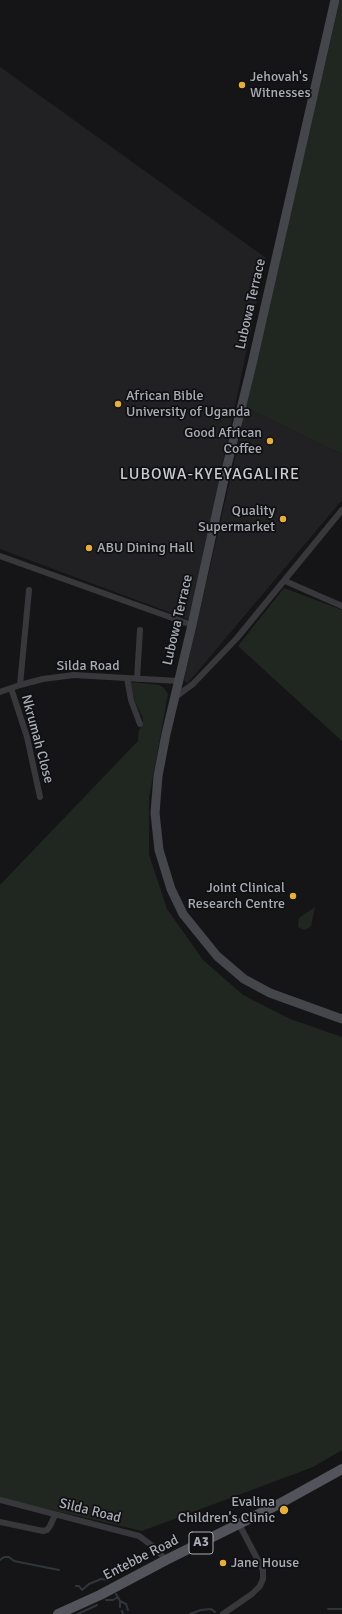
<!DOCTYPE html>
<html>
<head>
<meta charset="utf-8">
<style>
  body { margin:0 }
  canvas { display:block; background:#151517 }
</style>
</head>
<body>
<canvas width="342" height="1614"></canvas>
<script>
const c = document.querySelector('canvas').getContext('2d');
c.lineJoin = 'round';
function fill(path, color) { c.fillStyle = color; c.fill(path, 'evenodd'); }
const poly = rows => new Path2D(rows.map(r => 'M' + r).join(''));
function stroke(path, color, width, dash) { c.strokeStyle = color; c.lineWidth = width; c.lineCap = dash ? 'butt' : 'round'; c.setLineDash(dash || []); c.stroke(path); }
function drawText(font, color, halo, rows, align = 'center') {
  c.font = font + ' Signika,sans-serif'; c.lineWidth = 3.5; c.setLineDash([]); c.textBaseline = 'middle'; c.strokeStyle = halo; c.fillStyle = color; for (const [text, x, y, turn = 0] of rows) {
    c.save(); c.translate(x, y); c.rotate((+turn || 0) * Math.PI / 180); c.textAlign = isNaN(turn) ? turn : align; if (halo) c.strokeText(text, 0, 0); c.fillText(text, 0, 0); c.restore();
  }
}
fill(poly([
  [0,67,266,258,190,620,0,549],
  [245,407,342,454,342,500,192,678,187,683,185,682,184,679,240,437]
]), '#212124');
fill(poly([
  [340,0,342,0,342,454,245,407],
  [284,588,342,610,342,741,238,646],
  [130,682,159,685,164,688,168,694,149,798,149,855,167,909,203,960,243,995,290,1019,342,1037,342,1450,313,1467,142,1531,0,1498,0,885,138,741,139,730,143,724,143,718,135,701],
  [315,907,311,926,305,930,298,927,299,918]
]), '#202721');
stroke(poly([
  [0,1560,4,1557,9,1557,14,1561,59,1570],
  [76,1586,79,1586,82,1590,89,1584,101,1579,108,1580],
  [116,1594,120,1601,126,1604,128,1610],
  [106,1600,113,1600,118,1597],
  [120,1607,120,1601],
  [328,1609,342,1609],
  [122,1611,123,1614],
  [78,1614,97,1605],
  [190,1614,201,1610,211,1609,215,1612]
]), '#2e363c', 2);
stroke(poly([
  [0,556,192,625],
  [285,581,342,606],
  [127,678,131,700,140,724],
  [137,679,140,630],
  [20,685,29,590],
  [11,688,27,737,40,797],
  [0,692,20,685,43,679,74,675,178,681],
  [174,698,193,684,237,638,342,510],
  [0,1500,139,1536,154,1547,166,1560],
  [0,1522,43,1531,47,1530,50,1526,55,1515],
  [223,1614,252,1594,260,1586,263,1579,263,1570,239,1524]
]), '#37373c', 6);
stroke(poly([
  [335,0,252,364,226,470,192,625,166,734,158,776,155,813,159,850,171,889,183,914,217,956,244,979,270,993,342,1019]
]), '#45464c', 9);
stroke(poly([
  [58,1614,100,1595,166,1560,279,1504,342,1469]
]), '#53545b', 10);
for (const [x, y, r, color] of [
  [242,85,4,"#e6ae3e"],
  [118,404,4,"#e6ae3e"],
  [270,441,4,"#e6ae3e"],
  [283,519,4,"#e6ae3e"],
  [89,548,4,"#e6ae3e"],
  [293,896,4,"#e6ae3e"],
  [284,1510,5,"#e6ae3e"],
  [223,1563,4,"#e6ae3e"]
]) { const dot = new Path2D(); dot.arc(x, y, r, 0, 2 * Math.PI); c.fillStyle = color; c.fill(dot); stroke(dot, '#101012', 1.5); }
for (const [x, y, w] of [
  [201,1543,24]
]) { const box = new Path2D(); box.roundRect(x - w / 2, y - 11, w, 22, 3); c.fillStyle = '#101012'; c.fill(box); stroke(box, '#a8acb6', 1); }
drawText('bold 13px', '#a8acb6', null, [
  ["A3",201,1543]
]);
drawText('14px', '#a8acb6', '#101012', [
  ["Jehovah's",250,77],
  ["Witnesses",250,93],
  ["African Bible",126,396],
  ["University of Uganda",126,412],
  ["Good African",262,433,"right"],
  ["Coffee",262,449,"right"],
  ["Quality",275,511,"right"],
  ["Supermarket",275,527,"right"],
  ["ABU Dining Hall",97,548],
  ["Joint Clinical",285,888,"right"],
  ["Research Centre",285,904,"right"],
  ["Evalina",275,1502,"right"],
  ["Children's Clinic",275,1518,"right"],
  ["Jane House",231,1563]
], 'left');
drawText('14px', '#a8acb6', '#101012', [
  ["Lubowa Terrace",251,304,-77],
  ["Lubowa Terrace",178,620,-77],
  ["Silda Road",88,666],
  ["Nkrumah Close",37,739,75],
  ["Silda Road",90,1511,14],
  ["Entebbe Road",141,1558,-27]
]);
c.letterSpacing = '1px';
drawText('16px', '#c9cbd3', '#101012', [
  ["LUBOWA-KYEYAGALIRE",210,475]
]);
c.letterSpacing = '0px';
</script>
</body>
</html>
